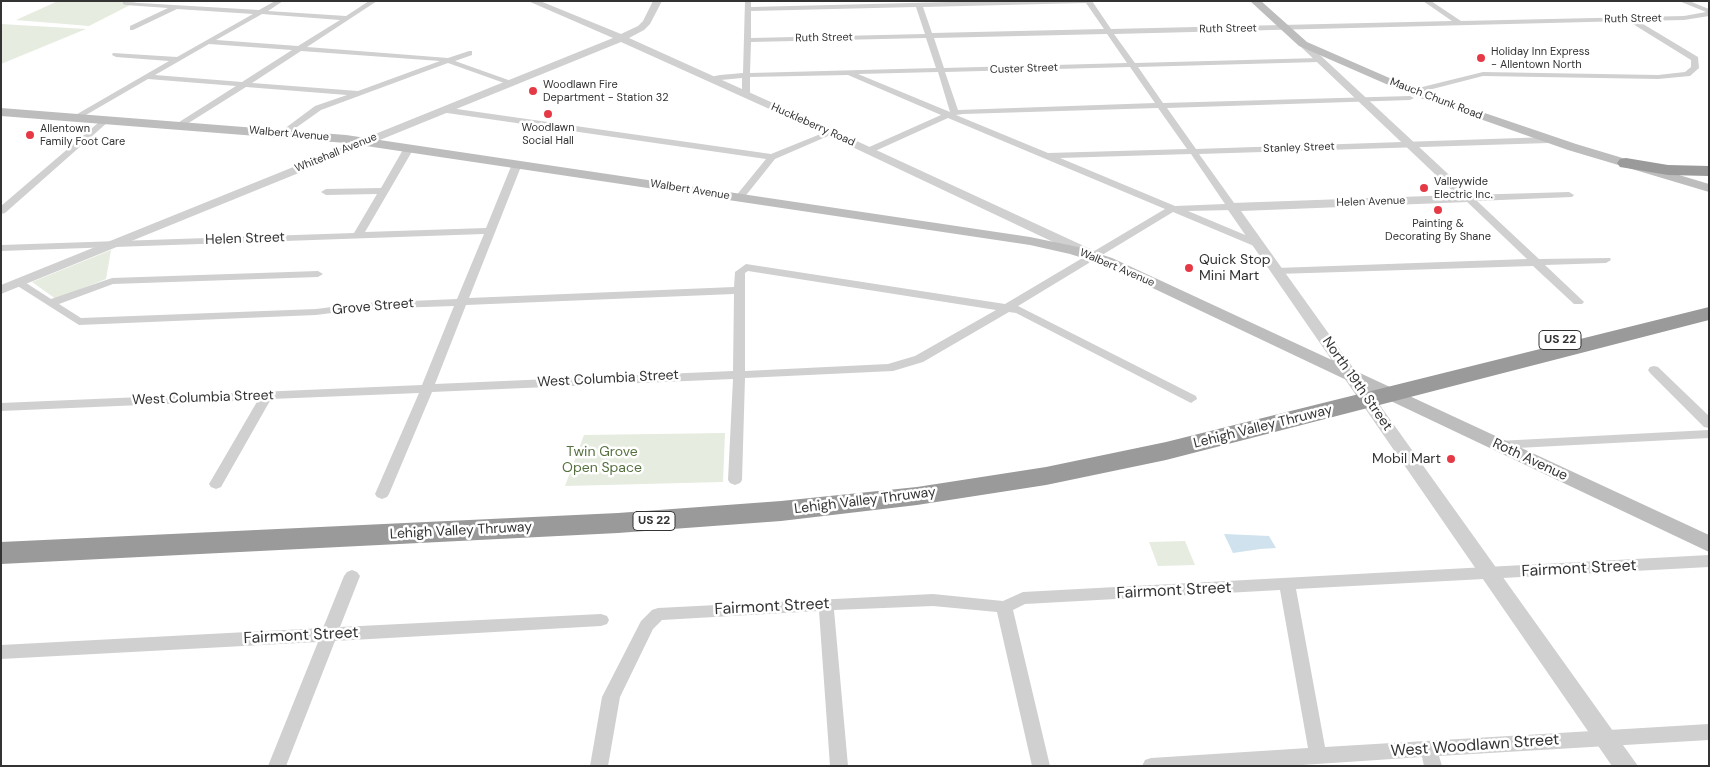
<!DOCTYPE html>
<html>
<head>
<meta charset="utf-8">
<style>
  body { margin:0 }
  #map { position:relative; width:1710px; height:767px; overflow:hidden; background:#fff; font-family:"DM Sans",sans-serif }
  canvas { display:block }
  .frame { position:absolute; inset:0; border:2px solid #333; pointer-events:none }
</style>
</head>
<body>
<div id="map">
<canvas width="1710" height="767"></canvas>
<div class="frame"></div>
</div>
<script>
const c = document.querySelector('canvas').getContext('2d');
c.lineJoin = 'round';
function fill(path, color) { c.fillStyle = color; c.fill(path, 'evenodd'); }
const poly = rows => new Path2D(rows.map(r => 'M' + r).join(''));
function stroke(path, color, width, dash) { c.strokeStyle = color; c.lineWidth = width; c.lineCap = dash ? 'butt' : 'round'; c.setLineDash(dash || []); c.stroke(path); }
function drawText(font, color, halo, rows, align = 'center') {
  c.font = font + ' "DM Sans",sans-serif'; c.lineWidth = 5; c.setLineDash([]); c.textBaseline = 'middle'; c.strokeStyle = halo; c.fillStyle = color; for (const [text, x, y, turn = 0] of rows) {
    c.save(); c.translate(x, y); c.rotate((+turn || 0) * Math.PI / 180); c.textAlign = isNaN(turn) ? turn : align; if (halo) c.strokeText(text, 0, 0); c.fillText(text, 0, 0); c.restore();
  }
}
fill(poly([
  [58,1,138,1,89,26,16,20],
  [1,24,86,29,1,64],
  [111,250,106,279,56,299,32,282],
  [725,433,723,482,565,486,584,435],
  [1185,541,1195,565,1158,566,1149,542]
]), '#e6ecdf');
fill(poly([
  [1224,534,1269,536,1276,548,1260,549,1233,553]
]), '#cfe2ee');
fill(poly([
  [275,1,283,1,268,11,346,16,369,1,377,1,307,47,448,58,469,51,472,51,472,55,455,61,514,82,507,84,448,63,321,110,283,137,279,134,280,132,315,106,347,95,246,87,179,129,176,128,176,124,236,86,148,79,79,119,72,117,169,61,116,57,112,55,113,53,177,57,253,14,177,9,133,30,130,30,130,26,168,8,125,5,123,4,123,2,259,10,275,1],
  [262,14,340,20,298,46,216,40,262,14],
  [209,44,292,50,242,82,155,75,209,44],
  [301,51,440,61,358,91,252,83,301,51],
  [745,1,751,1,751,7,990,1,1092,1,1111,29,1452,21,1423,1,1431,1,1461,21,1684,16,1706,12,1679,1,1689,1,1709,9,1709,16,1684,20,1638,21,1698,57,1699,68,1690,76,1658,79,1483,76,1413,94,1409,92,1410,90,1483,72,1658,75,1685,72,1691,67,1691,60,1628,21,1114,34,1135,63,1319,58,1323,60,1319,62,1138,67,1163,103,1410,96,1414,98,1410,100,1167,108,1196,149,1549,137,1553,140,1549,143,1199,154,1237,207,1232,210,1188,211,1262,242,1263,244,1262,246,1254,246,1173,212,1018,306,1196,396,1197,399,1191,403,1016,313,1009,312,923,362,893,371,745,378,742,480,740,483,735,485,730,483,728,480,733,379,432,392,389,494,387,497,382,499,377,497,375,494,419,393,271,399,221,487,216,489,211,487,209,484,258,400,1,411,1,403,422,385,454,306,363,309,316,315,79,325,13,283,15,281,23,281,51,299,112,278,318,271,323,274,318,277,113,284,59,304,81,318,316,309,363,303,457,299,484,234,1,251,1,245,354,233,377,194,326,195,321,192,326,189,381,188,404,148,409,145,414,148,365,232,486,228,512,164,517,161,522,164,469,298,734,287,735,272,746,264,1005,304,1165,209,948,118,873,152,867,152,867,148,941,115,848,75,750,77,750,95,746,97,742,95,742,78,710,81,710,77,720,75,743,73,745,1],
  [1086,3,1104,29,932,33,923,7,1086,3],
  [916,7,925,34,751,38,751,11,916,7],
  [1107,34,1127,63,944,68,934,38,1107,34],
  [926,38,936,68,750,73,751,42,926,38],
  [1130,67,1155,103,958,110,945,72,1130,67],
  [938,72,950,112,858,74,938,72],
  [1158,108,1187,149,1048,153,956,115,963,114,1158,108],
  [1191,154,1225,204,1175,206,1060,158,1191,154],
  [748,271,996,310,915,356,888,364,745,371,745,273,748,271],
  [734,294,733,371,435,384,466,305,734,294],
  [443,107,771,154,828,131,835,133,775,159,743,199,740,200,735,197,766,159,440,112,439,110,443,107],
  [105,117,108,118,108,122,5,213,1,214,1,206,105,117],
  [1569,192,1574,195,1572,197,1477,201,1539,259,1610,258,1611,260,1606,263,1545,265,1582,300,1584,302,1582,304,1574,304,1533,266,1277,274,1272,271,1277,268,1527,259,1463,198,1468,195,1569,192],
  [1654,366,1658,367,1709,416,1709,428,1704,427,1650,373,1648,370,1650,367,1654,366],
  [1709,430,1709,438,1498,449,1493,448,1491,445,1493,442,1498,441,1709,430],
  [1709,555,1709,567,1296,589,1325,747,1709,724,1709,740,1439,756,1442,766,1424,766,1422,757,1287,766,1142,766,1145,760,1151,758,1308,748,1280,590,1025,604,1013,610,1050,766,1032,766,997,612,933,606,834,610,848,766,830,766,819,611,662,620,653,629,620,697,608,766,590,766,602,697,641,621,652,610,658,608,933,594,1003,601,1023,592,1709,555],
  [352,570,357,572,360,576,340,627,601,614,607,616,609,620,607,624,601,626,335,641,286,766,268,766,318,642,1,659,1,645,323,628,344,576,347,572,352,570]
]), '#d0d0d0');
fill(poly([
  [528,1,540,1,621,34,638,26,643,21,653,1,662,1,650,24,644,30,629,38,835,131,1097,252,1099,255,1097,258,1087,258,827,135,621,42,1,294,1,285,613,38,528,1],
  [1303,41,1306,42,1474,198,1468,202,1241,211,1638,766,1612,766,1226,207,1232,203,1457,195,1300,46,1298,44,1303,41]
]), '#d0d0d0');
fill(poly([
  [1250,1,1261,1,1307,42,1417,90,1576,144,1709,184,1709,192,1568,150,1409,94,1299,46,1250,1],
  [1,108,346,135,1030,237,1078,247,1112,258,1709,535,1709,552,1102,264,1070,254,1030,245,346,143,1,116,1,108]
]), '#bdbdbd');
fill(poly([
  [1626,158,1668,165,1709,166,1709,176,1668,175,1620,167,1617,163,1620,159,1626,158],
  [1709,307,1709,320,1166,460,1046,485,917,505,781,521,618,533,1,564,1,542,618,513,781,501,917,487,1046,467,1166,442,1709,307]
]), '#9a9a9a');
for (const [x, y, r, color] of [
  [1481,58,5,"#e63946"],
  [533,91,5,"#e63946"],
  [548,114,5,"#e63946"],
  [30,135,5,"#e63946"],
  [1424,188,5,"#e63946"],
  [1438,210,5,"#e63946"],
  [1189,268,5,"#e63946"],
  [1451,459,5,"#e63946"]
]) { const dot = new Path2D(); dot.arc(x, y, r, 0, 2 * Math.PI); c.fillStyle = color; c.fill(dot); stroke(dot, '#fff', 2); }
drawText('11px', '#333', '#fff', [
  ["Ruth Street",1633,19,-1],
  ["Ruth Street",1228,29,-1],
  ["Ruth Street",824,38,-1],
  ["Custer Street",1024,69,-2],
  ["Mauch Chunk Road",1436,99,21],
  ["Huckleberry Road",813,125,24],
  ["Walbert Avenue",289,134,5],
  ["Stanley Street",1299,148,-2],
  ["Whitehall Avenue",336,153,-22],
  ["Walbert Avenue",690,190,9],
  ["Helen Avenue",1371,202,-2],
  ["Walbert Avenue",1117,268,23]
]);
drawText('11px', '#333', '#fff', [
  ["Holiday Inn Express",1491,52],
  ["- Allentown North",1491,65],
  ["Woodlawn Fire",543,85],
  ["Department - Station 32",543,98],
  ["Woodlawn",548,128,"center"],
  ["Social Hall",548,141,"center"],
  ["Allentown",40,129],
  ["Family Foot Care",40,142],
  ["Valleywide",1434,182],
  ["Electric Inc.",1434,195],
  ["Painting &",1438,224,"center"],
  ["Decorating By Shane",1438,237,"center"]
], 'left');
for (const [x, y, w] of [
  [1560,340,42],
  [654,521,42]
]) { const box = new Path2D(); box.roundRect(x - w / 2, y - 9.5, w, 19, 4); c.fillStyle = '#fff'; c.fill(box); stroke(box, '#333', 1); }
drawText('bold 12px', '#333', null, [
  ["US 22",1560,340],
  ["US 22",654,521]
]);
drawText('14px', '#333', '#fff', [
  ["Helen Street",245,239,-2],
  ["Grove Street",373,307,-5],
  ["West Columbia Street",608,379,-3],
  ["North 19th Street",1357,384,55],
  ["West Columbia Street",203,398,-2],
  ["Lehigh Valley Thruway",1263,427,-14],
  ["Roth Avenue",1530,460,25],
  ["Lehigh Valley Thruway",865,501,-7],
  ["Lehigh Valley Thruway",461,531,-3]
]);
drawText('14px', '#333', '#fff', [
  ["Quick Stop",1199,260],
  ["Mini Mart",1199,276],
  ["Mobil Mart",1441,459,"right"]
], 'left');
drawText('14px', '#56703f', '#fff', [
  ["Twin Grove",602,452],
  ["Open Space",602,468]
]);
drawText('16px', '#333', '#fff', [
  ["Fairmont Street",1579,569,-3],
  ["Fairmont Street",1174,591,-3],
  ["Fairmont Street",772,607,-3],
  ["Fairmont Street",301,636,-3],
  ["West Woodlawn Street",1475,746,-4]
]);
</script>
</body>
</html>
